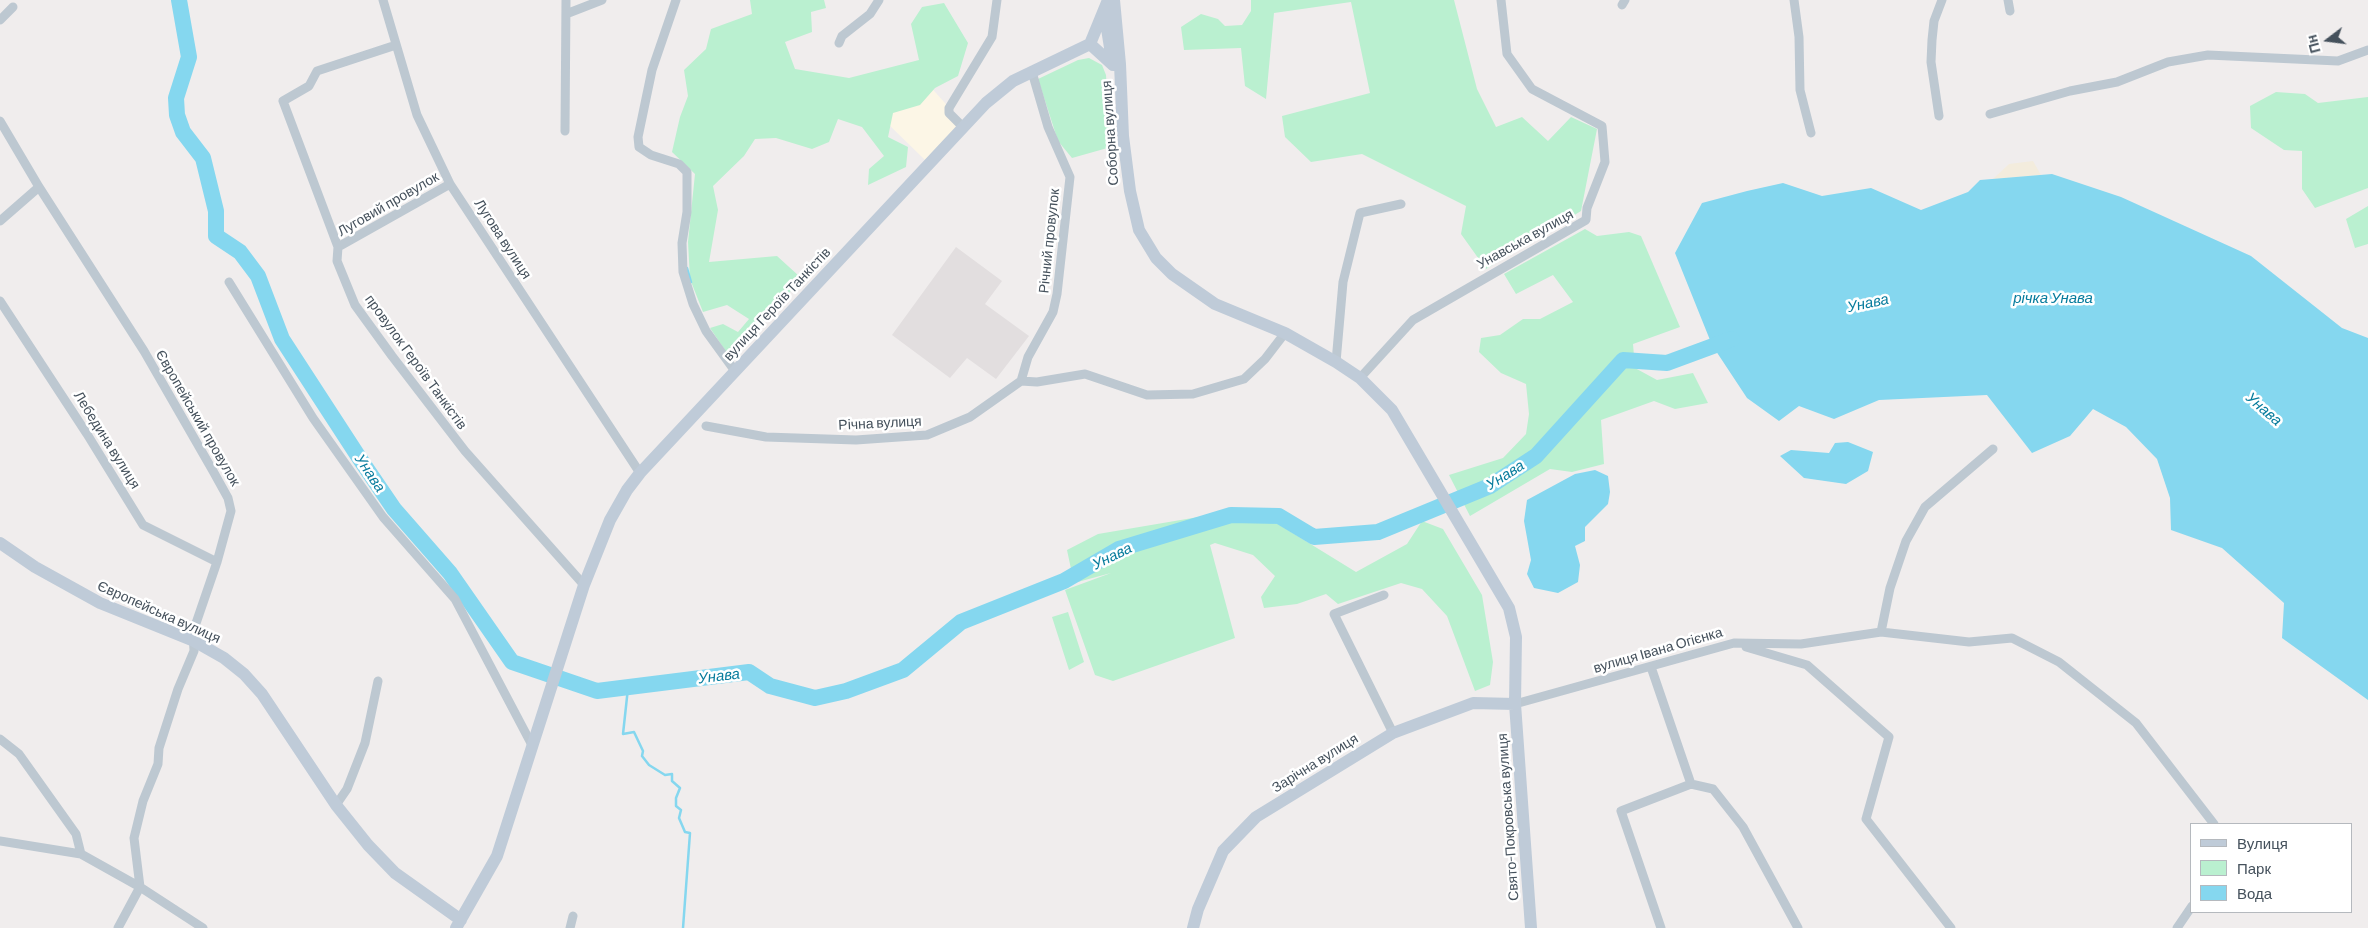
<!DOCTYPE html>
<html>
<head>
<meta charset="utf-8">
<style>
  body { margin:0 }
  #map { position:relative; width:2368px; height:928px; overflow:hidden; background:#f0eded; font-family:Barlow,sans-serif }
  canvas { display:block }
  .legend { position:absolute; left:2190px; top:823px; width:162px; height:90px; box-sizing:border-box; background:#fff; border:1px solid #b5b9be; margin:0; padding:6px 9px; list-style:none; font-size:15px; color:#45515c }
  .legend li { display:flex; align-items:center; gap:10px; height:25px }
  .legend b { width:25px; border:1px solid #b5b9be }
  .north { position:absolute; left:2303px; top:15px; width:50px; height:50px; -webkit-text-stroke:4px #fff; paint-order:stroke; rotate:255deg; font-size:14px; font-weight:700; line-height:20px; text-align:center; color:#45515c }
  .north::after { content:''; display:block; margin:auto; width:18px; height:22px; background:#45515c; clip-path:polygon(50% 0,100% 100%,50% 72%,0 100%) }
</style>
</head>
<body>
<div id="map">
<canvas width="2368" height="928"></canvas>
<ul class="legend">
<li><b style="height:6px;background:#bfcbd8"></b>Вулиця</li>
<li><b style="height:14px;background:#baf0d0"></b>Парк</li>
<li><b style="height:14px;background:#85d7ef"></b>Вода</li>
</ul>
<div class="north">Пн</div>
</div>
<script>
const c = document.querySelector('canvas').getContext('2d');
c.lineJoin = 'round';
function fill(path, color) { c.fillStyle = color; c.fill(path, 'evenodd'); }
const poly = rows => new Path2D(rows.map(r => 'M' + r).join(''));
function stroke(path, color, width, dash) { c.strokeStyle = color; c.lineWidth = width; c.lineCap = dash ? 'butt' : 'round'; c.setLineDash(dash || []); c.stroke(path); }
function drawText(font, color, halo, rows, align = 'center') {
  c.font = font + ' Barlow,sans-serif'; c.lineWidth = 5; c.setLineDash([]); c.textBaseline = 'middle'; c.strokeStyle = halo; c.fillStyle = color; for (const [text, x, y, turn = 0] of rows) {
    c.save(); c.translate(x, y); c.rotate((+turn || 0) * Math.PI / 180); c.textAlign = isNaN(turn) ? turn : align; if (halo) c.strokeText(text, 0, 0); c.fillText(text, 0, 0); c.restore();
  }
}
fill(poly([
  [927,83,962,122,925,160,883,119]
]), '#fcf6e6');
fill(poly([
  [956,247,1002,281,985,304,1029,336,996,379,967,358,950,378,892,335]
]), '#e2dedf');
fill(poly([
  [750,0,824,0,826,8,811,12,812,32,785,42,795,69,849,78,919,60,911,24,922,7,944,3,968,43,958,76,935,88,920,105,893,113,888,137,908,147,906,167,868,185,869,169,884,156,862,127,838,119,829,142,812,149,776,138,755,139,744,156,713,186,718,210,709,262,777,256,799,276,786,299,729,356,710,328,723,324,738,332,749,319,727,305,703,312,690,279,688,242,695,174,672,152,680,117,688,96,684,70,706,49,711,29,752,14],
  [1251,0,1454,0,1477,89,1496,127,1522,117,1548,141,1571,117,1597,129,1581,211,1486,269,1461,234,1466,206,1362,154,1311,162,1285,137,1282,116,1370,93,1351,2,1274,13,1266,99,1245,86,1241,48,1184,50,1181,27,1201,14,1218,19,1225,26,1242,25,1251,11],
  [1089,58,1102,65,1106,75,1111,147,1072,158,1058,141,1038,79,1078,60],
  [2276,92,2305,94,2318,103,2368,97,2368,188,2315,208,2302,189,2302,151,2284,150,2251,128,2250,106],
  [2368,206,2368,244,2355,248,2346,219],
  [1585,229,1597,236,1629,232,1641,236,1680,327,1633,344,1635,368,1657,380,1693,373,1708,403,1675,409,1654,401,1601,420,1604,464,1572,472,1550,469,1470,516,1449,475,1503,458,1526,434,1529,414,1526,384,1501,373,1479,352,1481,338,1500,335,1523,319,1540,319,1573,302,1553,275,1516,294,1504,274],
  [1216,514,1278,524,1356,572,1407,544,1422,521,1443,529,1482,595,1493,662,1490,685,1475,691,1447,616,1422,589,1401,583,1338,604,1326,594,1297,604,1264,608,1261,597,1275,576,1253,555,1215,543,1210,545,1235,638,1113,681,1095,675,1065,590,1111,573,1074,583,1067,550,1098,534],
  [1068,612,1084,662,1069,670,1052,617]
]), '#baf0d0');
fill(poly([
  [2033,161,2041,175,1993,179,2009,164]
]), '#f3ecdd');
fill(poly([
  [2052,174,2121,197,2251,256,2342,328,2368,338,2368,700,2282,638,2284,603,2222,548,2171,530,2170,498,2157,459,2126,427,2093,409,2070,436,2032,453,1987,395,1879,400,1834,419,1799,406,1779,421,1747,398,1712,345,1675,253,1702,203,1747,191,1783,183,1822,196,1871,188,1921,210,1968,192,1980,180],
  [1848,442,1873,452,1868,471,1846,484,1804,478,1780,456,1791,450,1829,453,1835,443],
  [1595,470,1608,476,1610,492,1608,504,1585,527,1585,541,1575,546,1580,565,1578,582,1558,593,1534,588,1527,574,1531,560,1524,521,1527,500,1575,474]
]), '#85d7ef');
stroke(poly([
  [687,268,691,282],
  [628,688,623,734,634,732,643,751,642,756,649,765,665,775,672,774,672,781,680,788,676,798,676,806,681,810,679,818,685,832,690,833,683,928]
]), '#85d7ef', 2.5);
stroke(poly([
  [179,0,189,57,176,98,177,115,183,132,203,158,216,211,216,236,240,252,258,276,282,339,360,459,394,509,450,573,512,662,597,691,749,672,770,686,815,698,846,691,903,670,961,622,1064,581,1119,549,1231,515,1279,516,1314,537,1378,532,1490,486,1536,456,1623,360,1667,363,1732,339]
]), '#85d7ef', 16);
stroke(poly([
  [383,0,417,115,450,184,640,473],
  [676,0,652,70,638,137,639,147,651,155,679,164,687,172,687,212,682,243,683,272,693,304,706,331,735,371],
  [1794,0,1799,37,1800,90,1811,133],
  [2008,0,2010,11],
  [1622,5,1625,0],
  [566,14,602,0],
  [0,20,13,7],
  [839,43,842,36,870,14,879,0],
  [396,45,317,71,309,86,283,101,338,247,337,261,355,305,392,356,465,451,584,585],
  [1990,114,2070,91,2117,82,2168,62,2208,55,2338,61,2368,50],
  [1939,116,1931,62,1932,40,1934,21,1942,0],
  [0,121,39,187,144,351,213,471,228,498,231,511,217,562,193,632,194,651,178,689,159,748,158,764,143,801,134,838,140,887,118,928],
  [962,126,949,113,949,108,992,37,997,0],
  [565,131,566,0],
  [0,221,39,187],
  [338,247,450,184],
  [229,282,313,418,383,517,455,599,533,747],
  [0,301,87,434,143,525,217,562],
  [1336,362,1343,282,1360,213,1401,204],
  [1360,378,1413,320,1586,220,1587,208,1605,162,1602,126,1532,89,1507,54,1501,0],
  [1021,381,1028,357,1053,312,1057,294,1070,177,1048,127,1032,72],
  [706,426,766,437,856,440,927,435,970,417,1021,381,1037,382,1085,374,1147,395,1193,394,1244,379,1265,359,1285,333],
  [1384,595,1334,614,1393,733],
  [1881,632,1890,588,1906,541,1925,507,1993,449],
  [1746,647,1807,665,1889,737,1866,819,1951,928],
  [1651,667,1691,784,1713,789,1743,827,1798,928],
  [1515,704,1734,643,1801,644,1881,632,1969,642,2012,638,2059,662,2136,723,2214,824],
  [0,739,19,754,76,834,81,854],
  [336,805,347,789,365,743,378,681],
  [0,841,81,854,140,887,203,928],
  [570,928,573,916],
  [1661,928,1621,811,1691,784],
  [2177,928,2192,906]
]), '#bdc8d1', 9);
stroke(poly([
  [1114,0,1120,64,1123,136,1130,191,1139,230,1156,258,1172,274,1215,304,1285,333,1336,362,1360,378,1392,410,1509,608,1516,637,1515,704,1531,928],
  [1104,10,1112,60],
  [1090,44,1113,65],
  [0,543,35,567,100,603,194,641,224,658,244,674,262,694,336,805,368,845,395,873,461,920],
  [456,928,497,856,584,585,610,520,627,490,640,473,986,103,1013,81,1090,44,1108,0],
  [1193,928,1198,909,1223,851,1256,817,1393,733,1473,703,1515,704]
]), '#bfcbd8', 12);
drawText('14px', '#45515c', '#fff', [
  ["Соборна вулиця",1110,133,-94],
  ["Луговий провулок",388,204,-30],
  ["Лугова вулиця",503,239,57],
  ["Унавська вулиця",1525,239,-29],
  ["Річний провулок",1049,241,-84],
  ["вулиця Героїв Танкістів",777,304,-47],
  ["провулок Героїв Танкістів",416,362,54],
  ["Європейський провулок",198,418,60],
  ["Річна вулиця",880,423,-3],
  ["Лебедина вулиця",107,440,58],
  ["Європейська вулиця",159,612,24],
  ["вулиця Івана Огієнка",1658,650,-16],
  ["Зарічна вулиця",1315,763,-32],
  ["Свято-Покровська вулиця",1508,817,-94]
]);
drawText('italic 15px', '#087c9d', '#fff', [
  ["річка Унава",2053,298],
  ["Унава",1868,303,-12],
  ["Унава",2264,409,41],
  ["Унава",370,473,56],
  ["Унава",1505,475,-32],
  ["Унава",1112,556,-26],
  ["Унава",719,676,-7]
]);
</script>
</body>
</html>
